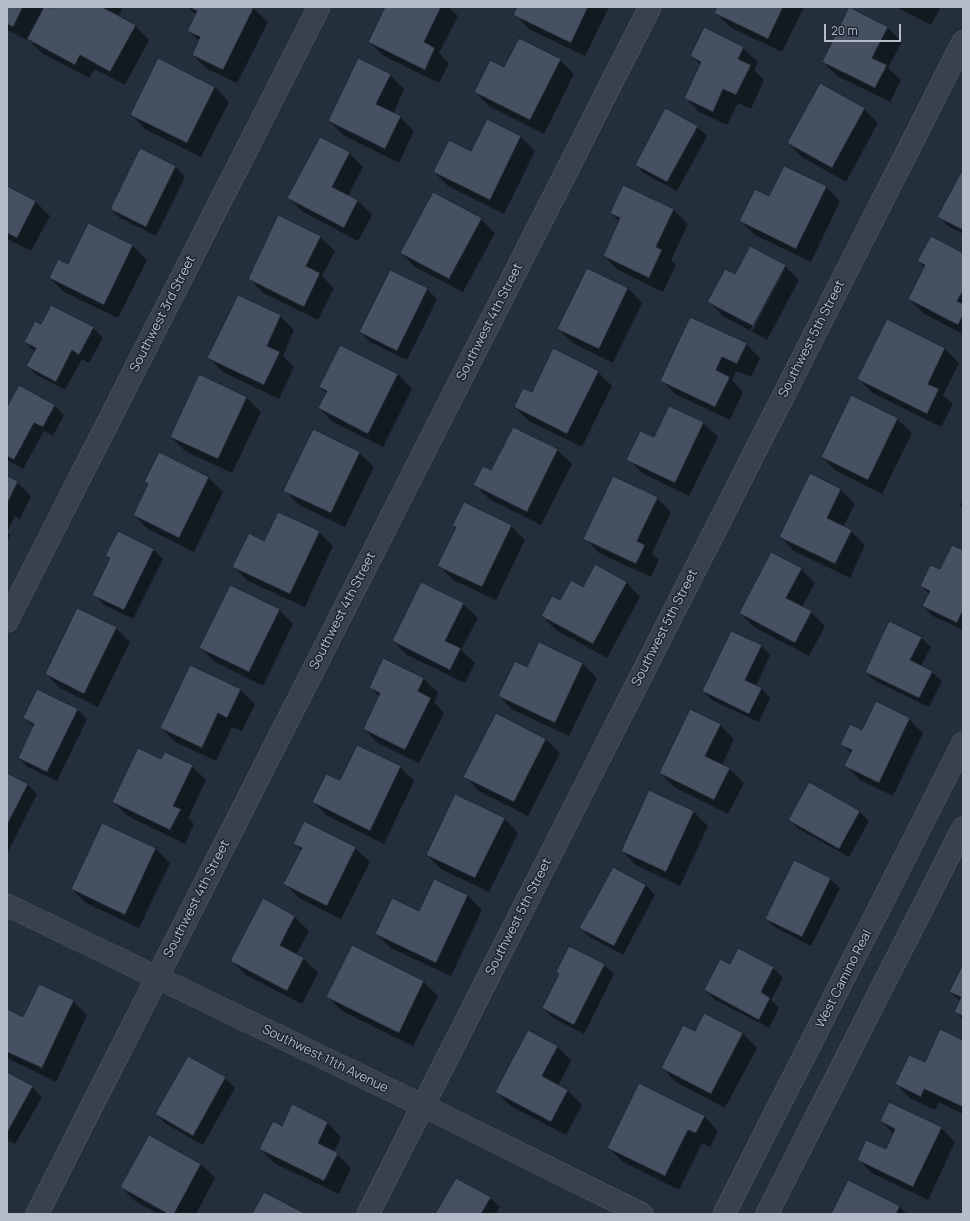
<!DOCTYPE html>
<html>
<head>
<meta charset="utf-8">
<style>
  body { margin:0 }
  #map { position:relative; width:970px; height:1221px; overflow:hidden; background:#242f3e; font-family:Manrope,sans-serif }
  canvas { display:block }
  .frame { position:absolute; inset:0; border:8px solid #b4bcc9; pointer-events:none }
  .scale { position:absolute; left:824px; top:24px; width:77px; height:18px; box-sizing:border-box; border:2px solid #b4bcc9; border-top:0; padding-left:5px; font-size:12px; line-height:14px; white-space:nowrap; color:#b4bcc9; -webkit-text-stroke:3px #1d2633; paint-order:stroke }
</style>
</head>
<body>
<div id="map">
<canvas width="970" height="1221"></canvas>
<div class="frame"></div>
<div class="scale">20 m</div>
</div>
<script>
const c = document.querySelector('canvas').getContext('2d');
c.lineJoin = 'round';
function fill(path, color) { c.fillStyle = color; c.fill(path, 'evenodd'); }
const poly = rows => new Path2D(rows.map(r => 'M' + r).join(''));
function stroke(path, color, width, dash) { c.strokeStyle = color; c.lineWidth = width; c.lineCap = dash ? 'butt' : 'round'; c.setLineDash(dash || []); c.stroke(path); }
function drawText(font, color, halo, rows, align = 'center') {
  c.font = font + ' Manrope,sans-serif'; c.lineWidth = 3; c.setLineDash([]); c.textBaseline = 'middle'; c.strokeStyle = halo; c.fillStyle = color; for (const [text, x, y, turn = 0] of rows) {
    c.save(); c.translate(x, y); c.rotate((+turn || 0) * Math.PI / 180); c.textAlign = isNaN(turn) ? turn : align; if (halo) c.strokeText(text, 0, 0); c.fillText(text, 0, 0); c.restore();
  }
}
fill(poly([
  [7,7,51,7,56,9,57,7,123,7,118,17,135,26,149,40,125,85,95,69,89,78,42,53,28,39,27,40,7,30],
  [188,7,252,7,268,22,237,83,207,69,193,55,199,41,188,30,196,15],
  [386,7,449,7,458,16,439,53,449,63,439,83,384,56,369,42],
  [518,7,609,7,585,56,529,29,515,14],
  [718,7,804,7,782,52,730,27,716,13],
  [896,7,938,7,940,9,931,25],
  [850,9,888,28,902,42,888,68,901,80,890,102,837,76,823,62],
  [743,48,758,62,754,70,764,80,751,109,738,103,727,125,699,112,685,97,701,65,691,56],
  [159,60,215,87,229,102,201,157,145,129,131,115],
  [560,60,574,74,544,134,489,106,475,92,504,68],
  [390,75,404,89,393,114,400,117,414,131,399,163,343,135,329,121],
  [864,109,878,123,846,182,802,157,788,143],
  [487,120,521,137,535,151,504,214,448,186,434,172,472,152],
  [697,127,707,136,677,191,645,174,636,165],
  [141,150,176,167,185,177,156,236,120,218,111,209],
  [349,153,363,167,348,196,358,201,372,215,358,241,303,212,289,198],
  [963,171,963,234,948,226,938,216],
  [7,187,36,202,50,216,31,251,7,239],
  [624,187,674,210,688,224,671,260,676,265,663,292,618,270,604,256,620,222,611,213],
  [826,187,840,201,811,262,755,235,740,221,770,197],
  [279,217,320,237,335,251,322,276,334,288,318,320,263,293,249,278],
  [481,219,495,233,463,292,415,267,401,253],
  [88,224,133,246,147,260,118,318,64,292,50,278,68,265],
  [963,254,963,334,923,313,909,299,925,268,918,261],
  [785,266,799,280,767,340,723,316,709,302,736,276],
  [782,269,785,269,752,331,750,330],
  [587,269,628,288,642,303,613,363,573,343,558,329],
  [427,289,437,299,407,360,370,342,360,332],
  [280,316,294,330,283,356,294,367,279,399,223,372,209,358],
  [888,321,945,349,959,363,943,395,953,404,941,427,873,393,858,379],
  [42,325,93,328,103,338,89,363,82,359,65,390,37,375,27,366,34,351,25,342],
  [746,344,760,358,751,377,736,371,732,380,743,392,730,420,675,394,661,380],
  [598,372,612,386,582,447,529,421,515,407],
  [398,374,412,389,383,447,333,422,319,408,326,393,320,387],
  [200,375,247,398,261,412,232,473,185,451,171,437],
  [7,406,55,406,64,415,53,436,44,431,23,469,7,460],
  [897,419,912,433,882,494,836,471,822,457],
  [703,423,718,437,689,496,642,473,628,459,655,439],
  [513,428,557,450,572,464,541,525,489,499,475,485,492,471],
  [359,453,374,467,345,527,299,505,285,490],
  [7,477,17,482,31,496,20,519,15,516,7,532,10,535,7,542],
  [209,478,223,492,194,552,148,529,134,515,149,485,145,482],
  [841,490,855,504,843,527,851,531,865,545,850,578,794,551,780,536],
  [657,498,671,512,652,553,659,560,651,577,599,553,585,538],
  [963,499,963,508,960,505],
  [454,525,511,526,525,540,496,600,453,580,438,565,456,528],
  [319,532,333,546,305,607,248,581,234,567],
  [153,549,163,559,133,619,103,604,94,594,110,560,106,556],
  [963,551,963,630,933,616,923,606,929,594,921,586],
  [801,569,815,583,802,607,811,612,825,626,809,656,754,627,740,613],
  [626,582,640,597,607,658,556,630,542,616,560,602,583,588],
  [463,604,478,618,461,650,475,663,465,683,407,655,393,641],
  [279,610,293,624,263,686,215,662,200,648],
  [116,628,130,642,98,707,60,688,46,674],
  [921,638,931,647,921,666,932,672,942,681,929,707,875,681,866,672],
  [540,643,583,664,597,678,569,736,513,710,499,696,528,668],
  [761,646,770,655,756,686,761,688,770,698,759,722,713,701,703,691],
  [384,659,424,679,438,693,434,702,444,713,419,763,378,743,364,729,379,697,370,687],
  [240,690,255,704,242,731,232,727,216,761,175,742,161,728],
  [38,691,78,710,87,719,57,781,28,767,19,758,34,727,24,718],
  [909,719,923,733,893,796,860,780,846,766,851,754,842,744,863,731],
  [720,725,734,739,722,765,730,769,744,783,728,814,674,787,660,773],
  [545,739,560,753,528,816,479,791,465,776],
  [162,760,192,766,206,780,188,818,194,824,185,844,128,816,113,802],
  [400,767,414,781,384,844,328,816,313,802,341,782],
  [7,775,27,784,37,794,7,854],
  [810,783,860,812,869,821,849,857,799,829,789,820],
  [650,792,694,812,708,826,680,886,636,865,622,851],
  [504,818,518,833,489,892,441,869,427,855],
  [103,824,156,849,170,863,139,928,86,903,72,889],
  [294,843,355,848,370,862,341,919,299,898,285,884,301,851],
  [830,879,840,888,811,946,776,928,766,919],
  [434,880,468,896,482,910,451,976,391,948,376,934,419,912],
  [646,885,655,895,623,955,590,937,581,928],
  [264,900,295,917,309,931,296,955,304,959,318,973,302,1004,246,975,232,961],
  [352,947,424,982,438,996,413,1046,342,1011,328,997],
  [604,965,614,974,584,1034,553,1018,543,1008,560,975,557,972],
  [730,965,773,968,783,978,771,1000,779,1008,769,1028,715,1000,705,990],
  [963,966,963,1019,955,1012,960,1001,950,992],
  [73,1001,87,1015,56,1082,7,1058,7,1010,24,1019],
  [705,1014,743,1034,757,1048,725,1108,676,1082,662,1068,695,1032],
  [963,1041,963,1114,939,1102,935,1110,910,1098,896,1084,925,1063],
  [557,1046,571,1061,558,1086,568,1091,582,1105,566,1135,511,1106,496,1092],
  [188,1057,225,1078,235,1088,203,1145,166,1124,156,1114],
  [7,1074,32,1087,42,1097,15,1144,7,1140],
  [704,1116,718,1131,710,1147,702,1143,679,1190,623,1162,608,1148],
  [881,1121,941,1128,955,1142,928,1200,872,1173,858,1159,886,1150,894,1134],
  [327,1122,341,1137,334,1152,337,1154,351,1168,339,1194,274,1163,260,1149,282,1127],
  [201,1164,215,1178,196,1214,159,1214,135,1201,121,1187],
  [848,1181,900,1207,907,1214,833,1214],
  [490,1198,500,1207,496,1214,437,1214]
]), '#0007');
const building = poly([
  [7,7,23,7,13,27,7,24,7,7],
  [44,7,55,8,56,7,102,7,136,25,110,72,80,55,75,65,27,39,44,7],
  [189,7,254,7,223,70,192,55,200,37,187,31,197,11,189,7],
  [385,7,441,7,424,42,435,48,425,70,368,42,385,7],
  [517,7,588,7,571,43,513,15,517,7],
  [717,7,783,7,768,39,714,13,717,7],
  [849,7,888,27,872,58,887,65,875,88,822,62,849,7],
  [704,27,744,47,738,59,751,65,736,95,723,89,713,112,684,98,701,62,690,56,704,27],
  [519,38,561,59,530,120,474,92,490,60,504,67,519,38],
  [158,58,215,87,187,143,130,115,158,58],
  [358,58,391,74,376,104,401,116,385,149,328,121,358,58],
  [820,83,865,108,832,168,787,143,820,83],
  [665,108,698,126,667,182,635,165,665,108],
  [487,119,521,136,490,200,433,172,449,140,471,151,487,119],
  [320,137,350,152,332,187,358,200,344,228,287,198,320,137],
  [140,148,176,166,146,227,110,209,140,148],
  [784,166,827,186,796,249,739,221,755,189,769,196,784,166],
  [963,169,963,230,937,217,963,169],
  [623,185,674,209,656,247,662,250,649,278,603,256,620,218,610,213,623,185],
  [7,186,36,201,17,238,7,233,7,186],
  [433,192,482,218,449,279,400,253,433,192],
  [278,215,321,236,306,266,320,273,304,307,248,279,278,215],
  [88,223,133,245,104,305,49,278,58,259,68,264,88,223],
  [931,236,963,253,963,291,957,301,963,304,963,315,958,325,908,299,925,265,917,261,931,236],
  [750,246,786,265,753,326,707,302,725,269,735,274,750,246],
  [587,268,628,288,599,349,557,329,587,268],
  [390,270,428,288,397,351,359,332,390,270],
  [238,295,281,315,267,346,280,352,264,385,207,358,238,295],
  [51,305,94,327,79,355,72,350,56,382,26,366,36,348,24,342,35,321,41,324,51,305],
  [690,317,747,343,737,364,722,357,716,370,730,377,715,407,660,381,690,317],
  [887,319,945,348,928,384,939,389,927,414,857,379,887,319],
  [340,345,398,374,368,434,318,408,327,391,319,387,340,345],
  [553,348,599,371,567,434,514,407,523,388,532,392,553,348],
  [199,374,247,397,218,459,170,437,199,374],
  [19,385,55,405,43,427,34,423,14,460,7,456,7,404,8,405,19,385],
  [851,395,898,418,868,480,821,457,851,395],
  [669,406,704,422,675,483,626,460,640,431,654,437,669,406],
  [513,427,558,449,527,512,473,485,483,466,491,470,513,427],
  [313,429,360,452,331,513,283,491,313,429],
  [159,452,209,477,179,538,133,515,148,484,144,482,159,452],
  [810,473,841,489,827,518,852,530,835,564,779,537,810,473],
  [7,476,18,481,7,504,7,476],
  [613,476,658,497,637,541,645,545,636,564,583,539,613,476],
  [464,502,512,525,482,587,437,566,456,527,452,526,464,502],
  [278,512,320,531,290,594,232,567,249,533,264,541,278,512],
  [118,531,154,549,124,610,92,595,110,558,105,556,118,531],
  [952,545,963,550,963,610,957,623,922,606,930,591,920,586,930,565,940,569,952,545],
  [771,552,802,568,786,598,812,611,795,643,739,613,771,552],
  [595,564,627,582,593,644,541,616,552,596,560,600,571,580,583,587,595,564],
  [421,582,464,603,445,641,461,648,450,670,392,641,421,582],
  [230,585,280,609,249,672,199,648,230,585],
  [77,608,117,627,84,694,45,674,77,608],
  [889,621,922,637,910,660,933,671,919,698,865,672,889,621],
  [731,631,762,645,745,680,762,688,749,714,702,691,731,631],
  [539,642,583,663,555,723,498,696,515,661,527,667,539,642],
  [383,658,424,678,418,691,431,698,405,750,363,729,380,693,369,688,383,658],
  [190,665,241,689,227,718,218,713,202,748,160,728,190,665],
  [37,689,78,709,47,772,18,758,34,724,23,718,37,689],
  [876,701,910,718,879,783,844,766,852,750,840,745,850,724,862,730,876,701],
  [690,709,721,724,705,756,730,768,714,800,659,773,690,709],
  [496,713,546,739,514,802,463,777,496,713],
  [357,745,401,766,370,831,312,802,326,774,340,780,357,745],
  [138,748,161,759,165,752,193,765,173,806,181,809,170,830,112,802,138,748],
  [7,773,28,784,7,825,7,773],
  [809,782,860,811,839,849,788,820,809,782],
  [649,790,694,811,666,872,621,851,649,790],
  [455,794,505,818,475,878,426,855,455,794],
  [304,821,356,847,327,906,283,884,302,848,293,844,304,821],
  [102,823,156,848,125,915,71,889,102,823],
  [794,860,831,878,802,937,765,919,794,860],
  [613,867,646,885,614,946,579,928,590,908,591,908,613,867],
  [434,879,468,895,436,963,375,934,392,898,419,911,434,879],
  [263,898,295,916,280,945,304,958,287,991,230,961,263,898],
  [352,945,424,981,399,1033,326,997,352,945],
  [569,946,605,964,574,1025,542,1008,559,974,556,972,569,946],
  [738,948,774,967,761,992,770,998,759,1020,704,990,720,959,730,964,738,948],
  [963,964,963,1016,954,1012,961,997,949,992,963,964],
  [39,984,74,1000,42,1068,7,1052,7,1009,23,1017,39,984],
  [704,1013,743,1033,711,1094,661,1068,683,1025,695,1031,704,1013],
  [940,1029,963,1040,963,1107,924,1089,921,1097,895,1084,909,1055,925,1062,940,1029],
  [528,1030,558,1046,542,1076,568,1090,551,1122,495,1092,528,1030],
  [188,1056,226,1077,193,1136,155,1114,188,1056],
  [7,1072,33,1086,7,1133,7,1072],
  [639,1083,705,1116,696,1133,688,1130,665,1176,607,1148,639,1083],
  [889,1102,942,1127,913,1187,857,1160,866,1140,886,1149,895,1129,880,1121,889,1102],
  [292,1104,328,1122,318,1143,338,1153,324,1181,259,1149,273,1121,282,1126,292,1104],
  [149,1135,201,1164,174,1214,168,1214,120,1187,149,1135],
  [456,1178,491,1197,481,1214,435,1214,456,1178],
  [848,1180,900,1206,896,1214,831,1214,848,1180],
  [264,1192,306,1214,252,1214,264,1192]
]);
fill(building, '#455162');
stroke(building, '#1f2835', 1);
const minor = poly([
  [7,621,319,7],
  [7,905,442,1115,642,1214],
  [37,1214,650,7],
  [368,1214,963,42],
  [724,1214,963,743],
  [767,1214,963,828]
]);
stroke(minor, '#565f6c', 23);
stroke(minor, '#38414e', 22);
drawText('13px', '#b4bcc9', '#1d2633', [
  ["Southwest 3rd Street",163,314,-63],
  ["Southwest 4th Street",490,322,-63],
  ["Southwest 5th Street",812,339,-63],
  ["Southwest 4th Street",343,611,-63],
  ["Southwest 5th Street",665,628,-63],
  ["Southwest 4th Street",197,899,-63],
  ["Southwest 5th Street",519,917,-63],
  ["West Camino Real",844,979,-63],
  ["Southwest 11th Avenue",325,1059,26]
]);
</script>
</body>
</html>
